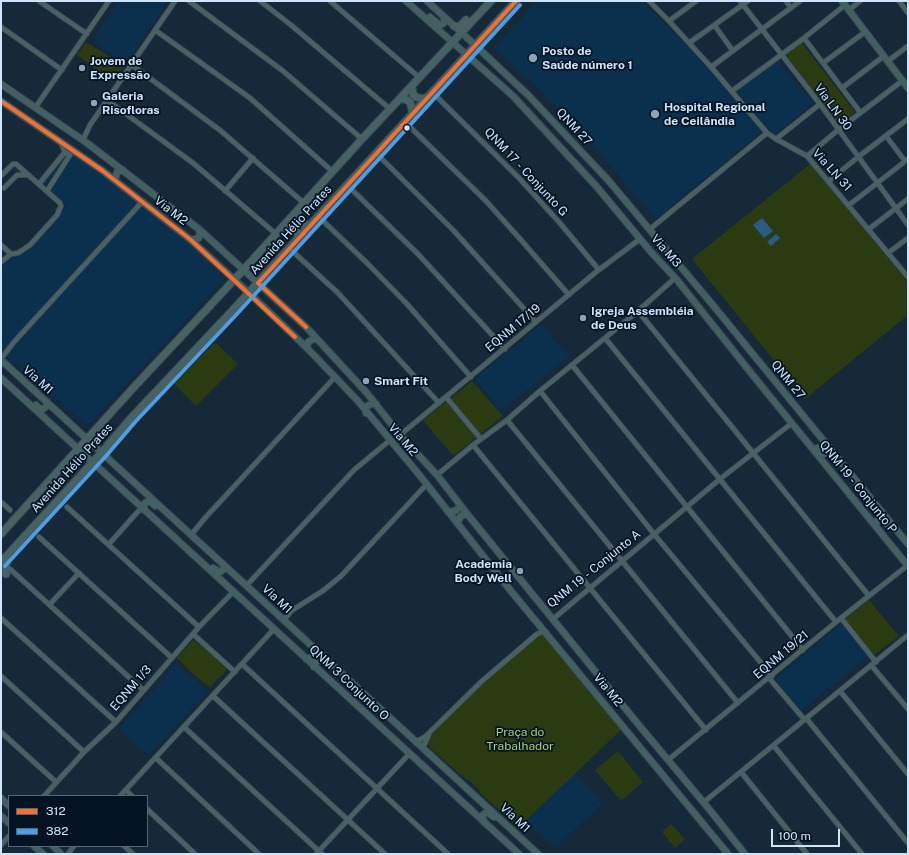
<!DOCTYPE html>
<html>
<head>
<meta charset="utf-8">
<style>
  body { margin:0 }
  #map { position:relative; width:909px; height:855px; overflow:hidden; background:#162938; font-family:"Public Sans",sans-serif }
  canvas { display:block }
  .frame { position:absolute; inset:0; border:2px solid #cde5fb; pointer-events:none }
  .legend { position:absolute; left:8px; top:795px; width:140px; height:52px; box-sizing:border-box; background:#031322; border:1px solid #546779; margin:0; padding:5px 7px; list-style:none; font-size:12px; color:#cde5fb }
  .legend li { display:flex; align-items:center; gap:8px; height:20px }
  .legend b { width:20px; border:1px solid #546779 }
  .scale { position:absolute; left:771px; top:829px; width:69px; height:18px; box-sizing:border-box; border:2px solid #cde5fb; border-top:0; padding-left:5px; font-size:12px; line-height:14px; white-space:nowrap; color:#cde5fb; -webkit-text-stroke:3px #031322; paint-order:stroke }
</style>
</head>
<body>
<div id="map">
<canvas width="909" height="855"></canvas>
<div class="frame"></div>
<ul class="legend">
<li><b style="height:5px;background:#f46f30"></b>312</li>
<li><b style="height:5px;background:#4d9ee5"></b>382</li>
</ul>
<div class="scale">100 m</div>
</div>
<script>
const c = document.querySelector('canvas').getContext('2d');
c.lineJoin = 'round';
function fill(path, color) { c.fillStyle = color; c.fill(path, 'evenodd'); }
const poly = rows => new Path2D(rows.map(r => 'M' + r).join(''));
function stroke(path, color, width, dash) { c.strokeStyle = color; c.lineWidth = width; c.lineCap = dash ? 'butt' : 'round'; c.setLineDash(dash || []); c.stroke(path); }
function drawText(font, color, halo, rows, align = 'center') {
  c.font = font + ' "Public Sans",sans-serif'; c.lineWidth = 3.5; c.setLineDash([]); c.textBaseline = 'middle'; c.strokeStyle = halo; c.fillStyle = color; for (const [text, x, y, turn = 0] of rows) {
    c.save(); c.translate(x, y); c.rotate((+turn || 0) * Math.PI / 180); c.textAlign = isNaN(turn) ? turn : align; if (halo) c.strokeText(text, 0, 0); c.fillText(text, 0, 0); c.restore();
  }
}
fill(poly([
  [119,1,168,1,125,64,92,41],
  [537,1,642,1,678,36,721,83,762,131,656,219,602,156,539,89,494,48],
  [778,61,812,102,810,106,773,136,737,90],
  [67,150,129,195,188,242,225,279,87,426,1,351,1,266,8,259,21,254,31,247,67,206,42,181],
  [541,325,569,356,501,411,475,379],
  [842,624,868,656,801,711,775,679],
  [177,663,208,691,148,756,119,729],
  [574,774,602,804,555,848,526,821]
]), '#0a304d');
fill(poly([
  [86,42,125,66,114,82,77,55],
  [801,42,855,112,839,125,788,57,787,53,790,50],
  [810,164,908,282,908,315,805,399,692,259],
  [215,342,238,364,196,406,174,384],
  [472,381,503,416,453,456,423,420],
  [869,600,899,636,874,655,845,619],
  [543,632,624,727,519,827,480,793,478,788,471,782,462,776,430,748,427,740,452,713,540,633],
  [193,640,211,653,227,670,210,687,193,674,177,658],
  [618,751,643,782,621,801,595,770],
  [671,824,685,839,675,848,662,832]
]), '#2a3b11');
fill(poly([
  [762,218,773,231,764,238,753,225],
  [776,234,780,238,771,246,767,242]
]), '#2a5b84');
const street = poly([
  [39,1,87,34],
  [189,1,283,71,362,139],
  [260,1,291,25,390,109],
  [330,1,420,78],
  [649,1,669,21,711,67,767,133,776,139,807,156,908,277],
  [740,1,820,104,908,225],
  [786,1,791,8],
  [899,1,908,13],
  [849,10,860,1],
  [669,21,696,1],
  [715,26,733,51],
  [1,27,62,70],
  [155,30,250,98,333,172],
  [804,38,860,112],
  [689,43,748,1],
  [888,61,908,46],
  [823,63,865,32],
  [132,65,221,131,305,204],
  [711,67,800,1],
  [842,88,884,56],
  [732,91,804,38,845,5],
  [432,92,518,177,559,222,599,270],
  [107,100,193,163,276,234],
  [35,108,109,1],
  [405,122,486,201,521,240,569,295],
  [886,136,905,161],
  [776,139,820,104],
  [83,140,90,125,175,1],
  [376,153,454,231,536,322],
  [807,156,838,130,902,81],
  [1,176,13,164,16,164,60,203,61,206,57,215,30,245,18,253,11,254,1,262],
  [829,181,858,157,908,119],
  [39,184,65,152],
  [347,185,418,254,505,349],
  [4,188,17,175,29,175],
  [47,191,70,155,65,152,61,143],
  [225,191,253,158],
  [849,205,908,159],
  [318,216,367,263,407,304,471,377],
  [650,229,767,133],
  [869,229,908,199],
  [1,245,11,254],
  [289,248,338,293,439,403],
  [888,253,908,238],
  [638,311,869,596],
  [605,338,836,622],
  [1,359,14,342,142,202],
  [572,365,803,650],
  [540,391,654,534,772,676],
  [446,397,481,439],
  [507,420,738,703],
  [400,435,596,272,640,239],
  [473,445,706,730],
  [437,475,473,445,507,420,540,391,638,311,675,278],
  [1,502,10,510],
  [67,507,199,627],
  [191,535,205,518,335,377],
  [39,537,172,658],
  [109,544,142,507],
  [10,569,143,690],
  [247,585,354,470,389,441],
  [50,604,79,573],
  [1,618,116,722],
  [841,618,876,662],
  [553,619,720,479,792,423],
  [284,620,291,611,324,590,341,576,426,485],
  [193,634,235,672],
  [242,664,448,854],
  [871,665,908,709],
  [1,676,84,752],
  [769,678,804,719],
  [840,691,908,774],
  [213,696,385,854],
  [806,718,908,843],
  [184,727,322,854],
  [1,732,56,782],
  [415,742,425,737,431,731,481,682,537,634,545,631],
  [774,746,862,854],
  [423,748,429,734],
  [156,758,259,854],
  [668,760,841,618,908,565],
  [741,772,807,854],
  [126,790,132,796],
  [44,796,84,752,116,722,199,627,233,592],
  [120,796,274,629],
  [704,802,908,635],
  [147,809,195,854],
  [1,845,9,836],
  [124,846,133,854],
  [68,854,74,846],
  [316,854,409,754]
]);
const secondary = poly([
  [406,1,513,96,597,187,651,252,677,280,755,378,908,566],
  [427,1,476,46,529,96,608,180,712,304,908,544],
  [842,1,908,88],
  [430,17,440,25,444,23,444,17],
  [1,84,87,143,200,230,306,327,366,392,400,435,437,475,468,515,638,724,709,809,745,854],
  [1,101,103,171,191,240,249,293,307,348,335,377,358,401,421,477,506,585,728,854],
  [115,180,117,172,123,170],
  [191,240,199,238,200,230],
  [307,348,308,342,313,339,316,339],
  [1,360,538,854],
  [1,378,519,854],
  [36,405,40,409,43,409,47,406,47,402],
  [366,413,365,409,367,406,372,404,376,404],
  [817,448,823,454,827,452,829,447],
  [144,510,144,504,146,502,151,502,155,506],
  [448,512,455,511,459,508,460,505],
  [457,523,461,516,462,515,468,515],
  [876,526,876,522,879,518,883,519,887,524],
  [213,568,220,572,224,569,223,564],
  [306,659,313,657,315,650],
  [314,667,316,662,320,659,325,657],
  [1,798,9,806],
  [1,816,9,823],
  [484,821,482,816,485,813,488,813,494,817],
  [34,846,43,854],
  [53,846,61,854]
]);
const primary = poly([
  [454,26,459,27,466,20],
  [412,87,413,94,416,97,423,99,427,97],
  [400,99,405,99,410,102,413,114],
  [298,212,296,217,300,224,307,225,311,224],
  [284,226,290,226,295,228,299,237],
  [1,534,135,386,247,266,362,139,491,1],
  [6,557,6,574],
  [1,562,102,452,132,417,232,311,289,248,516,1]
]);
stroke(street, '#364655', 6);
stroke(secondary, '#364655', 8);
stroke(primary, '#364655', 9);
stroke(street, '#4a6163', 4.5);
stroke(secondary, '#426060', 6);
stroke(primary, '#466262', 7);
stroke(poly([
  [1,101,103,171,191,240,295,337],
  [306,327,258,283,516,1]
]), '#f46f30', 4);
stroke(poly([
  [5,566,106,456,136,421,236,315,520,5]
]), '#4d9ee5', 4);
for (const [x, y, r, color] of [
  [533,58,5,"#8da3b7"],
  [82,68,4,"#8da3b7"],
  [94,103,4,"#8da3b7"],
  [655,114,5,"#8da3b7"],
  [407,128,3.5,"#cde5fb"],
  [583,318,4,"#8da3b7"],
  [366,381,4,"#8da3b7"],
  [520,571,4,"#8da3b7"]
]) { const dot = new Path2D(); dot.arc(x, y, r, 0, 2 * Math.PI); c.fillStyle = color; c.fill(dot); stroke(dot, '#031322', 1.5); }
drawText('bold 12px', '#cde5fb', '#031322', [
  ["Posto de",542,51],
  ["Saúde número 1",542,65],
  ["Jovem de",90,61],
  ["Expressão",90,75],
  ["Galeria",102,96],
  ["Risofloras",102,110],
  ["Hospital Regional",664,107],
  ["de Ceilândia",664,121],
  ["Igreja Assembléia",591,311],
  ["de Deus",591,325],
  ["Smart Fit",374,381],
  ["Academia",512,564,"right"],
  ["Body Well",512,578,"right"]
], 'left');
drawText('12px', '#cde5fb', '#031322', [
  ["Via LN 30",833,107,54],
  ["QNM 27",574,127,47],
  ["Via LN 31",832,170,48],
  ["QNM 17 - Conjunto G",526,172,47],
  ["Via M2",171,211,38],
  ["Avenida Hélio Prates",291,230,-48],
  ["Via M3",666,251,49],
  ["EQNM 17/19",513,328,-40],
  ["Via M1",38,380,42],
  ["QNM 27",788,380,51],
  ["Via M2",403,440,50],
  ["Avenida Hélio Prates",72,468,-48],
  ["QNM 19 - Conjunto P",858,487,51],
  ["QNM 19 - Conjunto A",594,569,-39],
  ["Via M1",277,599,43],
  ["EQNM 19/21",781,655,-40],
  ["QNM 3 Conjunto O",349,683,43],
  ["EQNM 1/3",131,688,-49],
  ["Via M2",608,690,51],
  ["Via M1",515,818,43]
]);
drawText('12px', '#accf78', '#031322', [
  ["Praça do",520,732],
  ["Trabalhador",520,746]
]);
</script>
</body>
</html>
